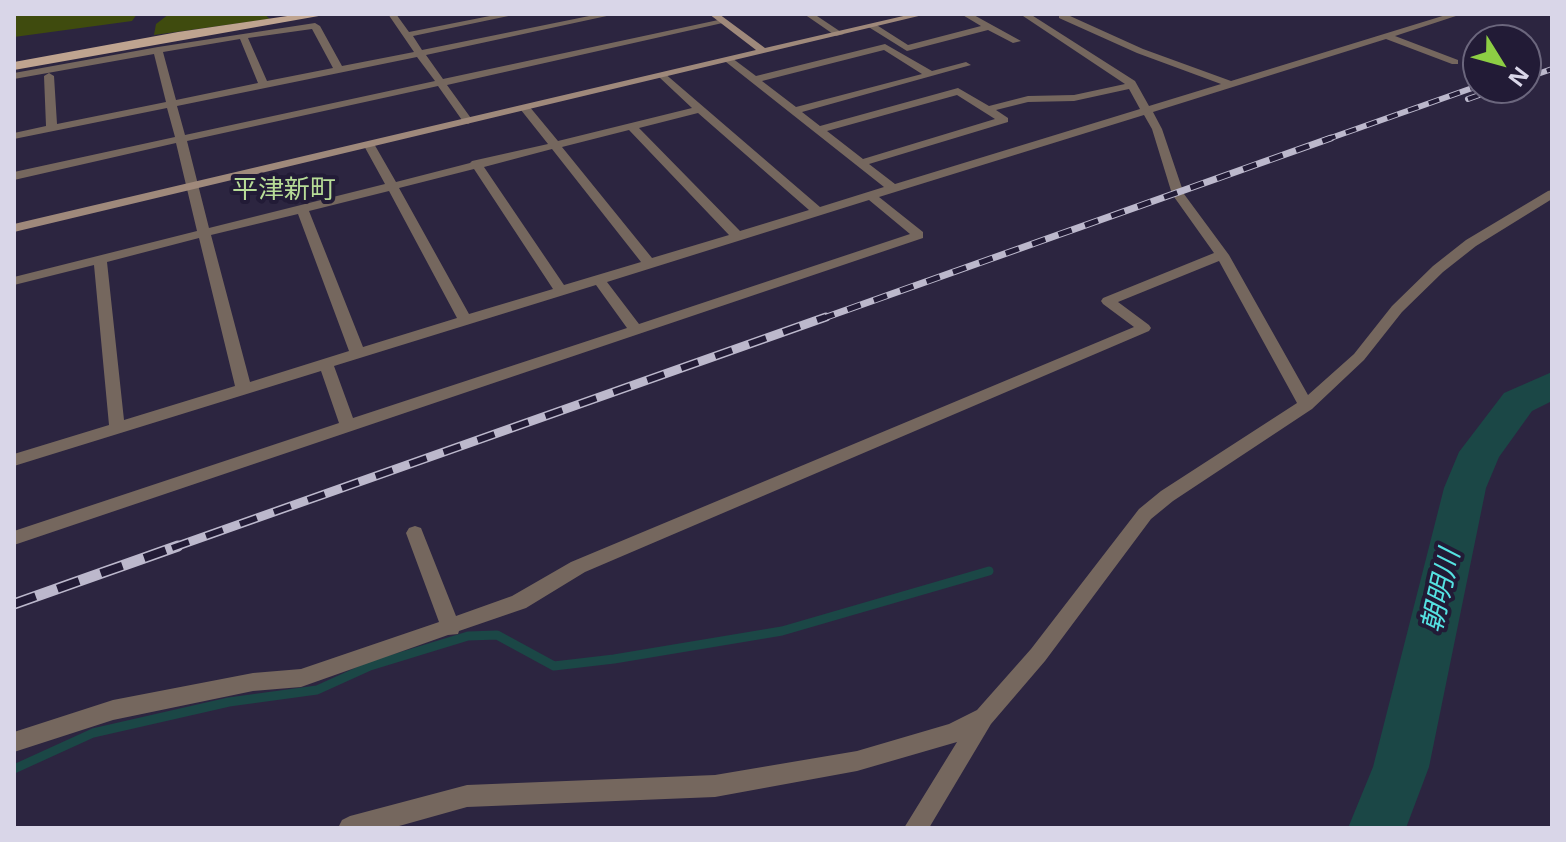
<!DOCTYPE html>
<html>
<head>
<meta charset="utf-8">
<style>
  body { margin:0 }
  #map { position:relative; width:1566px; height:842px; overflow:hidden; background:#2c2540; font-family:"Noto Sans",sans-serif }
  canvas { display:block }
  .frame { position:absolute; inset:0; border:16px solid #d9d6e8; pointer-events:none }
  .north { position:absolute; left:1462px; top:24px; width:80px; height:80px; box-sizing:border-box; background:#221b36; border:2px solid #6b667d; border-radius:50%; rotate:127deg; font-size:22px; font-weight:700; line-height:32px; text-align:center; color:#d9d6e8 }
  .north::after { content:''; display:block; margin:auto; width:28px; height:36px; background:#8dce44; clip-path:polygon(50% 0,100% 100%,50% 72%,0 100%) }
</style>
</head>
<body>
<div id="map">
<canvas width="1566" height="842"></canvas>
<div class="frame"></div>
<div class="north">N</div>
</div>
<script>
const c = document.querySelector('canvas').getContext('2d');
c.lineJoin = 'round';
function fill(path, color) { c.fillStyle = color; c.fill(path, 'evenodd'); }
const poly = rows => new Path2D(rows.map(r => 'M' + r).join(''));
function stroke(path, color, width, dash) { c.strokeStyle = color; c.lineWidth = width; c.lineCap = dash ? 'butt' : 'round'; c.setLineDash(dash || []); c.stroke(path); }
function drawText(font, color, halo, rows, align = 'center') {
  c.font = font + ' "Noto Sans","Noto Sans JP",sans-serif'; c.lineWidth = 8; c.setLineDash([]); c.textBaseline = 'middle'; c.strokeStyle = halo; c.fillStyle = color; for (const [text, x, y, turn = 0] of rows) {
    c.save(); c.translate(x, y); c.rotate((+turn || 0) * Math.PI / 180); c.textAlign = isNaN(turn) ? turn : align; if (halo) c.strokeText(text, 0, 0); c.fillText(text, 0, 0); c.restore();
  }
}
fill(poly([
  [14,14,137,14,132,21,14,37],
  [169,14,264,14,270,19,154,35,156,24]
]), '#3f4b0e');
stroke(poly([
  [14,769,93,733,229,702,317,690,370,666,468,636,497,635,554,666,614,659,782,631,989,571]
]), '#1b4746', 9);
fill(poly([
  [1552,372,1552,401,1532,411,1499,457,1486,488,1429,767,1406,828,1348,828,1373,767,1444,488,1459,452,1504,393,1552,372]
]), '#1b4746');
fill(poly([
  [388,14,396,14,409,32,500,14,518,14,413,36,422,50,599,14,616,14,426,55,443,79,723,19,727,22,447,85,473,121,468,124,464,123,438,86,187,141,209,228,385,184,363,144,365,142,373,142,396,182,470,163,472,161,548,144,521,110,521,106,529,106,558,141,692,108,659,77,658,75,663,72,820,207,884,187,726,62,726,58,732,58,756,76,885,44,932,71,966,62,971,65,802,112,820,126,958,88,989,106,1028,96,1074,95,1125,84,1020,14,1030,14,1135,81,1149,106,1221,84,1137,53,1059,18,1059,14,1072,14,1070,16,1143,49,1231,81,1449,14,1462,14,1395,36,1458,60,1458,64,1452,64,1386,39,1153,112,1162,129,1184,194,1229,255,1308,395,1354,354,1392,306,1433,266,1466,240,1548,191,1552,190,1552,199,1476,246,1443,272,1402,312,1364,360,1312,409,1173,501,1151,519,1045,661,991,724,929,828,904,828,957,742,857,771,715,797,467,807,392,828,338,828,342,820,350,816,467,785,715,775,857,751,949,724,977,710,1031,649,1139,509,1161,491,1297,403,1219,261,1118,302,1149,325,1151,328,1149,331,585,572,526,608,459,631,458,634,448,635,301,687,253,691,113,720,14,752,14,732,113,700,253,673,301,669,439,622,406,533,409,528,415,526,421,528,456,616,512,596,571,562,1134,327,1103,304,1101,301,1103,298,1214,253,1172,194,1152,129,1144,115,879,197,923,232,923,238,14,545,14,531,339,423,321,371,14,466,14,454,109,425,94,265,14,285,14,277,197,231,176,143,14,180,14,172,175,137,167,108,14,139,14,133,46,126,44,76,49,73,54,76,57,124,166,102,154,54,14,79,14,73,158,47,315,23,320,26,342,66,414,52,388,14],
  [312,29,333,68,267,81,248,38,312,29],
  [240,39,258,83,176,100,163,52,240,39],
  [884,50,922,74,796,107,762,81,884,50],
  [417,57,435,81,185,135,177,106,417,57],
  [1129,89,1140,109,895,184,869,164,1008,122,1008,118,996,110,1028,102,1074,101,1129,89],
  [957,95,995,119,863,159,827,131,957,95],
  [698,113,809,210,740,231,639,128,698,113],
  [629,130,729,235,652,258,562,147,629,130],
  [552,149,641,262,564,285,484,167,552,149],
  [474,169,553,289,469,314,399,188,474,169],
  [389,191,457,318,363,347,309,211,389,191],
  [869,200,910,234,639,324,607,282,869,200],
  [298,214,349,351,250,382,211,235,298,214],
  [199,238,235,386,124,420,107,262,199,238],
  [596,285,627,328,353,418,334,366,596,285],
  [804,14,814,14,844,34,836,36,804,14],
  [961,14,972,14,1021,41,1013,43,988,30,907,51,867,26,875,24,908,45,981,26,961,14]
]), '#75675e');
fill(poly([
  [709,14,719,14,765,48,912,14,927,14,14,232,14,224,756,50,709,14]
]), '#9f897b');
fill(poly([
  [301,14,330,14,14,70,14,62,178,32,301,14]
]), '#bfa490');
const railFar3 = poly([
  [1526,78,1552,69],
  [1468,99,1499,88],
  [1325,140,1478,86]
]);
const railFar2 = poly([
  [821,319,1331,138]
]);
const railFar1 = poly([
  [172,548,826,317]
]);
const rail = poly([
  [14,604,178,546]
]);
stroke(railFar3, '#bcb8cc', 6);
stroke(railFar2, '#bcb8cc', 7);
stroke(railFar1, '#bcb8cc', 9);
stroke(rail, '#bcb8cc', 11);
stroke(railFar3, '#221b36', 4, [11]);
stroke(railFar2, '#221b36', 5, [14]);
stroke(railFar1, '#221b36', 6, [18]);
stroke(rail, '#221b36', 8, [23]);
drawText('26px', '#b7dc97', '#221b36', [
  ["平津新町",284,191]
]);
drawText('italic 28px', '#55e2e2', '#221b36', [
  ["朝明川",1442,591,-77]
]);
</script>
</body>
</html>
